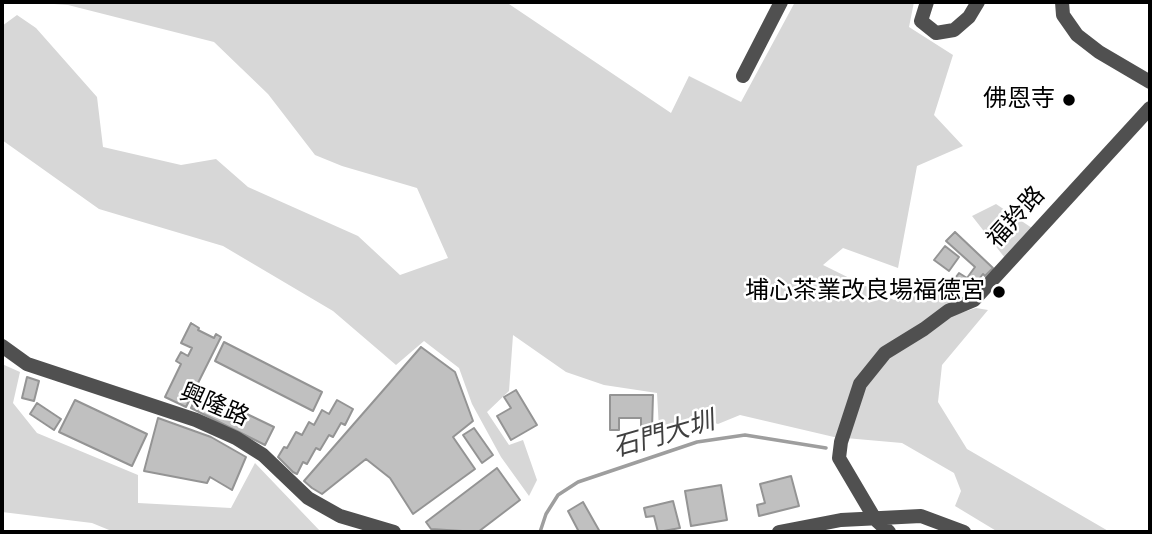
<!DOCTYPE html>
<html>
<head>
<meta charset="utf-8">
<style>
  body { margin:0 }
  #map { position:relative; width:1152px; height:534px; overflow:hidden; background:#fff; font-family:"Sofia Sans Condensed",sans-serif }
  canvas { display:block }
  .frame { position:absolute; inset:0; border:4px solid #000; pointer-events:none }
</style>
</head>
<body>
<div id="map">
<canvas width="1152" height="534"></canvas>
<div class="frame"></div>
</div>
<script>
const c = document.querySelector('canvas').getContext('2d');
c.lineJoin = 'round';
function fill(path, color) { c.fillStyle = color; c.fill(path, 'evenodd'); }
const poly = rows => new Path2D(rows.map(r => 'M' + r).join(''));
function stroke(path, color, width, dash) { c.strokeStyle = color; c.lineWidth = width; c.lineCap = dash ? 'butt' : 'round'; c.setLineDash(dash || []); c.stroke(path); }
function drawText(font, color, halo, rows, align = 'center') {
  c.font = font + ' "Sofia Sans Condensed","Noto Sans TC",sans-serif'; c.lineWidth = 5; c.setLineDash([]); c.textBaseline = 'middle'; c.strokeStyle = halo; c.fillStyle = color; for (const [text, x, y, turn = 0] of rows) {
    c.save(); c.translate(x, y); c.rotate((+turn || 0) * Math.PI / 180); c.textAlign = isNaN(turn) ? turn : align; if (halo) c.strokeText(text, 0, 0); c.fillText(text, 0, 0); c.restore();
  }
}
fill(poly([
  [26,2,506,2,671,113,689,76,741,102,795,2,914,2,909,27,953,55,934,115,963,146,917,166,898,268,843,248,823,265,894,300,922,282,950,298,951,316,976,308,988,310,942,365,938,402,967,449,1110,532,998,532,955,506,961,491,954,473,902,443,834,437,740,415,718,424,695,417,659,429,657,393,604,385,566,372,513,335,509,391,487,412,509,445,523,440,537,480,529,496,501,457,472,404,459,368,424,341,396,365,333,311,223,246,99,209,2,140,2,26,17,15,36,28,97,97,103,147,181,165,216,159,248,187,358,236,400,275,448,258,417,188,342,166,315,155,268,94,214,42,68,5],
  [996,204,1032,228,1005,258,972,216],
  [2,364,20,372,13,403,37,433,138,475,138,503,231,508,255,463,321,532,114,532,92,523,2,512]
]), '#d7d7d7');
stroke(poly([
  [540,532,546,514,558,495,578,482,697,442,745,435,826,448]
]), '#9e9e9e', 3.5);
const building = poly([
  [955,232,993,268,985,276,983,274,972,288,956,277,959,273,967,278,975,267,946,241,955,232],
  [945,246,959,257,949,271,934,260,945,246],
  [191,323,199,328,198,330,214,338,216,334,221,337,186,407,165,397,181,364,176,361,181,352,188,356,192,348,181,343,191,323],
  [224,342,322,392,313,411,215,361,224,342],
  [421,347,455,372,473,421,453,437,475,469,413,514,390,478,366,459,322,494,312,488,304,481,421,347],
  [27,377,39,381,34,401,22,398,27,377],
  [516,390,537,425,511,440,497,416,511,408,504,397,516,390],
  [199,391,274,427,265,445,191,408,199,391],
  [610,395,653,395,652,429,641,429,641,418,619,418,619,430,610,430,610,395],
  [75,400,147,434,132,466,59,432,75,400],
  [337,400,353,409,345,425,341,423,333,437,329,435,320,450,316,448,307,464,303,462,297,474,293,472,278,457,284,447,287,448,296,432,302,435,309,422,314,425,322,410,329,414,337,400],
  [37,403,61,419,54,430,30,414,37,403],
  [158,418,211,437,246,457,232,490,210,477,207,483,144,471,158,418],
  [474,428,493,455,482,463,463,435,474,428],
  [497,468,520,500,478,532,431,529,426,522,497,468],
  [791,476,799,506,759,516,757,505,765,503,760,484,791,476],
  [721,485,727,520,691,526,685,491,721,485],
  [673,501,680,528,658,532,654,516,646,517,644,508,673,501],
  [583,502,600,532,579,532,568,511,583,502]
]);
fill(building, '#c0c0c0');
stroke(building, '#949494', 2);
stroke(poly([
  [927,2,921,21,936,33,954,30,969,17,978,2],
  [1062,2,1063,15,1077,35,1099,52,1150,82],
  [743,76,781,2],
  [2,346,27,364,196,420,236,438,263,455,308,498,340,516,394,532],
  [779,532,841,520,921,516,964,532],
  [889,532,875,519,839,458,841,442,860,384,885,353,924,329,948,311,974,300,1150,108]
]), '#505050', 14);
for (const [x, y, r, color] of [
  [1069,100,7,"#000"],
  [999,292,7,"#000"]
]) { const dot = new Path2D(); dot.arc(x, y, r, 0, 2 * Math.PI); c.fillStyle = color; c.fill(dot); stroke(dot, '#fff', 2.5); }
drawText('24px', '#000', '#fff', [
  ["佛恩寺",1055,100],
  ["埔心茶業改良場福德宮",985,292]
], 'right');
drawText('24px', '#000', '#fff', [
  ["福羚路",1017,218,-48],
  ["興隆路",214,406,23]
]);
drawText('italic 26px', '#3f3f3f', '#fff', [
  ["石門大圳",664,436,-16]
]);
</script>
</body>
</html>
